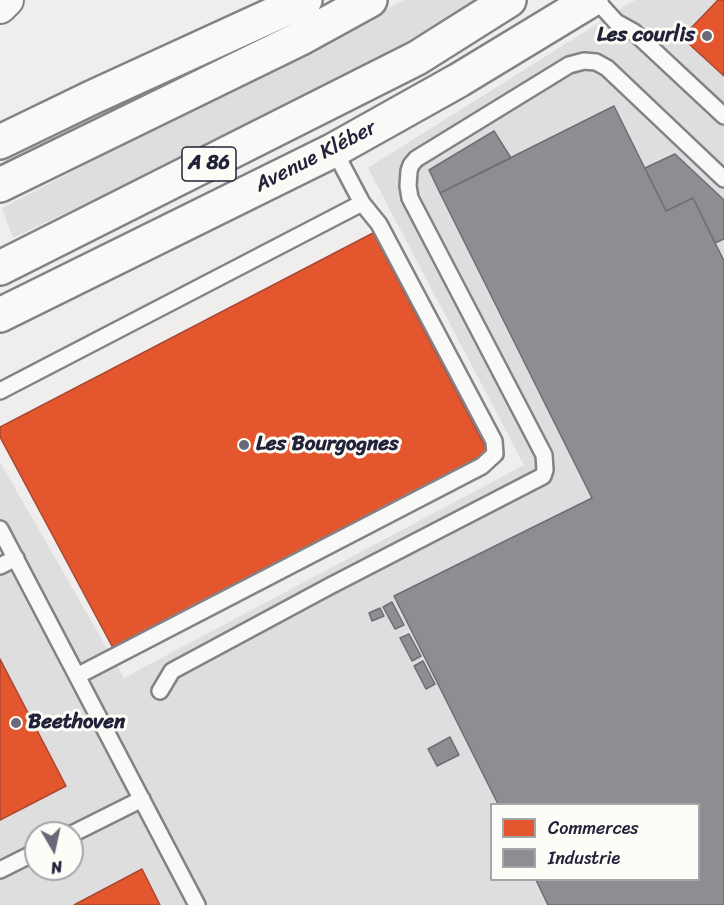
<!DOCTYPE html>
<html>
<head>
<meta charset="utf-8">
<style>
  body { margin:0 }
  #map { position:relative; width:724px; height:905px; overflow:hidden; background:#efeeed; font-family:Sriracha,sans-serif }
  canvas { display:block }
  .legend { position:absolute; left:490px; top:803px; width:210px; height:78px; box-sizing:border-box; background:#fdfcf7; border:2px solid #a5a5ac; margin:0; padding:8px 10px; list-style:none; font-size:18px; color:#22223b }
  .legend li { display:flex; align-items:center; gap:12px; height:30px }
  .legend b { width:30px; border:2px solid #a5a5ac }
  .north { position:absolute; left:24px; top:821px; width:60px; height:60px; box-sizing:border-box; background:#fdfcf7; border:2px solid #a5a5ac; border-radius:50%; rotate:171deg; font-size:16px; font-weight:700; line-height:24px; text-align:center; color:#22223b }
  .north::after { content:''; display:block; margin:auto; width:21px; height:27px; background:#6a6979; clip-path:polygon(50% 0,100% 100%,50% 72%,0 100%) }
</style>
</head>
<body>
<div id="map">
<canvas width="724" height="905"></canvas>
<ul class="legend">
<li><b style="height:16px;background:#e4572e"></b>Commerces</li>
<li><b style="height:16px;background:#8d8d92"></b>Industrie</li>
</ul>
<div class="north">N</div>
</div>
<script>
const c = document.querySelector('canvas').getContext('2d');
c.lineJoin = 'round';
function fill(path, color) { c.fillStyle = color; c.fill(path, 'evenodd'); }
const poly = rows => new Path2D(rows.map(r => 'M' + r).join(''));
function stroke(path, color, width, dash) { c.strokeStyle = color; c.lineWidth = width; c.lineCap = dash ? 'butt' : 'round'; c.setLineDash(dash || []); c.stroke(path); }
function drawText(font, color, halo, rows, align = 'center') {
  c.font = font + ' Sriracha,sans-serif'; c.lineWidth = 6; c.setLineDash([]); c.textBaseline = 'middle'; c.strokeStyle = halo; c.fillStyle = color; for (const [text, x, y, turn = 0] of rows) {
    c.save(); c.translate(x, y); c.rotate((+turn || 0) * Math.PI / 180); c.textAlign = isNaN(turn) ? turn : align; if (halo) c.strokeText(text, 0, 0); c.fillText(text, 0, 0); c.restore();
  }
}
fill(poly([
  [404,0,474,0,343,81,13,238,2,208],
  [635,0,724,0,724,905,0,905,0,462,124,678,524,465,368,168],
  [492,804,698,804,698,880,492,880],
  [36,833,72,833,72,869,36,869]
]), '#dfdede');
const shops = poly([
  [718,0,724,0,724,76,689,44,691,28,718,0],
  [373,233,489,454,113,648,0,437,0,427,373,233],
  [0,659,66,786,0,820,0,659],
  [142,869,160,905,74,905,142,869]
]);
fill(shops, '#e4572e');
stroke(shops, '#aa4732', 1.5);
const industry = poly([
  [614,106,666,211,693,198,724,261,724,905,548,905,536,880,698,880,698,804,498,804,394,596,592,498,440,193,614,106],
  [494,131,511,158,440,193,429,170,494,131],
  [675,154,724,200,724,239,715,243,693,198,666,211,645,168,675,154],
  [392,602,404,625,395,629,383,607,392,602],
  [380,608,384,616,372,621,369,613,380,608],
  [409,634,421,656,412,661,400,638,409,634],
  [423,661,435,684,426,689,414,666,423,661],
  [450,737,459,755,437,766,428,749,450,737]
]);
fill(industry, '#8d8d92');
stroke(industry, '#6d6d78', 1.5);
const service = poly([
  [596,0,616,22,634,32,724,116],
  [334,150,362,203],
  [0,391,362,203,379,224,494,441,495,454,482,466,77,676],
  [0,529,197,905],
  [0,566,16,558],
  [160,691,172,671,330,586,543,476,545,470,544,455,410,198,408,186,409,171,411,165,416,159,569,65,584,61,596,62,607,68,724,179],
  [72,834,142,799],
  [0,870,36,852]
]);
const minor = poly([
  [0,7,7,0]
]);
const tertiary = poly([
  [0,315,334,150,459,80,591,0]
]);
const motorway = poly([
  [0,142,93,97,305,0],
  [0,185,299,39,370,0],
  [0,268,417,58,509,0]
]);
stroke(service, '#838287', 20);
stroke(minor, '#838287', 36);
stroke(tertiary, '#838287', 38);
stroke(motorway, '#838287', 38);
stroke(service, '#f9f9f7', 15);
stroke(minor, '#f9f9f7', 32);
stroke(tertiary, '#f9f9f7', 33);
stroke(motorway, '#f9f9f7', 33);
for (const [x, y, r, color] of [
  [707,36,6,"#6a6979"],
  [244,445,6,"#6a6979"],
  [16,723,6,"#6a6979"]
]) { const dot = new Path2D(); dot.arc(x, y, r, 0, 2 * Math.PI); c.fillStyle = color; c.fill(dot); stroke(dot, '#fdfcf7', 2); }
for (const [x, y, w] of [
  [209,164,54]
]) { const box = new Path2D(); box.roundRect(x - w / 2, y - 17, w, 34, 4.5); c.fillStyle = '#fdfcf7'; c.fill(box); stroke(box, '#22223b', 1.5); }
drawText('bold 20px', '#22223b', null, [
  ["A 86",209,164]
]);
drawText('bold 21px', '#22223b', '#fdfcf7', [
  ["Les courlis",695,36,"right"],
  ["Les Bourgognes",256,445],
  ["Beethoven",28,723]
], 'left');
drawText('21px', '#22223b', '#fdfcf7', [
  ["Avenue Kléber",316,157,-27]
]);
</script>
</body>
</html>
